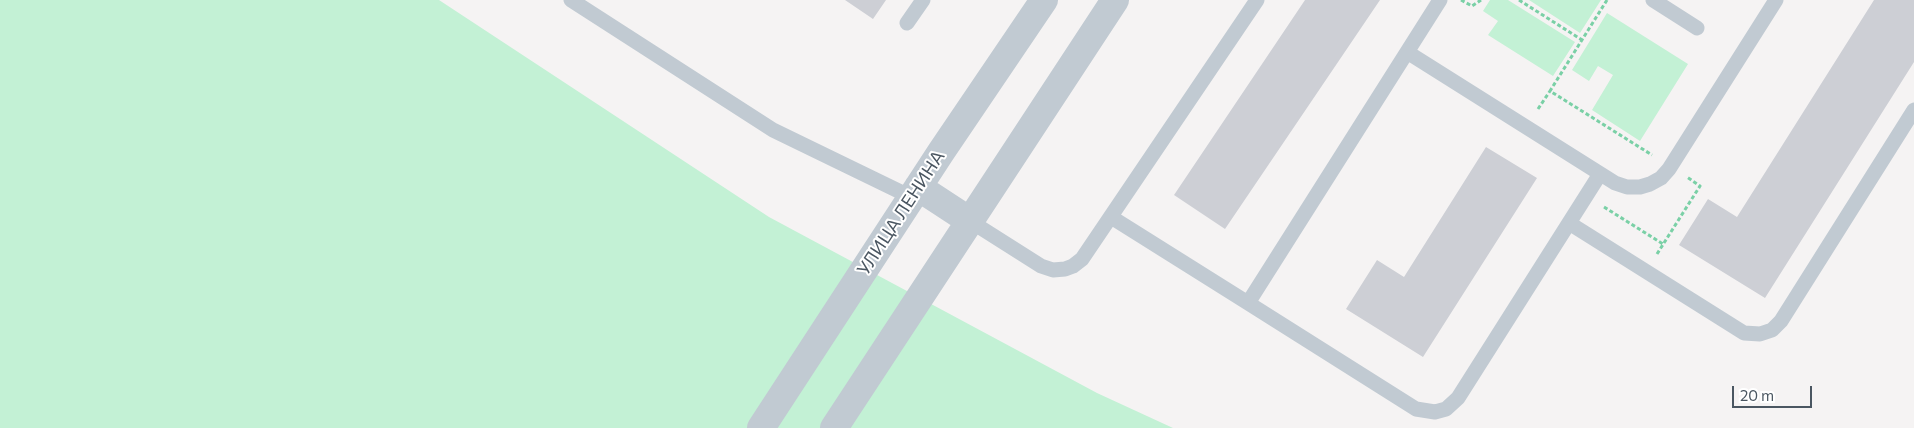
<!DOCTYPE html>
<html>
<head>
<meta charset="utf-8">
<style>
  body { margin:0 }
  #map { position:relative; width:1914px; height:428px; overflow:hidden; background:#f5f3f3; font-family:Commissioner,sans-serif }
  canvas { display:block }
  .scale { position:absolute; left:1732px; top:386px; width:80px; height:22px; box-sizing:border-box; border:2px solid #4a5661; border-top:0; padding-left:6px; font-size:15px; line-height:18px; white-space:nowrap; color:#4a5661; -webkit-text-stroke:4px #fff; paint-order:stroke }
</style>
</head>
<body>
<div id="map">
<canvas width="1914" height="428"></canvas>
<div class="scale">20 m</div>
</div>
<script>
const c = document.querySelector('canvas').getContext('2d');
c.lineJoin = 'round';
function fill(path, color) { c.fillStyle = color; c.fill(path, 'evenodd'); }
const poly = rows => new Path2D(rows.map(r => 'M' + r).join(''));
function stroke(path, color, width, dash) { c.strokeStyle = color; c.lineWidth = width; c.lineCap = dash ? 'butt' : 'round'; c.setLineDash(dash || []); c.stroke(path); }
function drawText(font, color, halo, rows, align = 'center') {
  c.font = font + ' Commissioner,sans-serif'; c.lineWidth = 4; c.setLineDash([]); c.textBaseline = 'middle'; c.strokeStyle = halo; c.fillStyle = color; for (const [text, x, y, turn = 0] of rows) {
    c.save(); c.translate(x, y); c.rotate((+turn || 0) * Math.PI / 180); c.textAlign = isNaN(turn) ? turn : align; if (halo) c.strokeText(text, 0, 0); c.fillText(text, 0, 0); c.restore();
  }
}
fill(poly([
  [0,0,439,0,769,217,1097,393,1173,428,0,428],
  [1490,0,1508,0,1575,42,1553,76,1488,35,1498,21,1483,11],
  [1529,0,1601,0,1580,33],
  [1607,13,1688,64,1640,141,1592,110,1613,75,1598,66,1589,81,1572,70]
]), '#c3f1d5');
fill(poly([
  [845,0,886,0,873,19],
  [1305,0,1380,0,1225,229,1174,195],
  [1874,0,1914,0,1914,62,1765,298,1679,245,1708,199,1737,217],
  [1486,147,1537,178,1423,357,1346,309,1377,260,1404,277]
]), '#cdcfd5');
stroke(poly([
  [1461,0,1472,6,1481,0],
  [1519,0,1582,40],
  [1607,0,1550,91,1652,155],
  [1538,109,1550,91],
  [1604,207,1663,244],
  [1657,254,1700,186,1687,177]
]), '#7ad0a6', 3, [4, 2.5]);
stroke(poly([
  [571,0,773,130,911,197],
  [1653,0,1697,28],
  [907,23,923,0],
  [1407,52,1615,183,1627,187,1640,187,1650,184,1661,178,1669,169,1776,0],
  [1111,217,1248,303,1440,0],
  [970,221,1041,266,1053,270,1065,269,1073,266,1082,259,1257,0],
  [1569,223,1744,333,1760,334,1772,330,1781,321,1914,110],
  [1248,303,1416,409,1435,412,1446,409,1458,398,1600,174]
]), '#c1cad2', 15);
stroke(poly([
  [918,187,970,221],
  [761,428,941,152,1044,0],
  [834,428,1115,0]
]), '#c1cad2', 28);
drawText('18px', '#4a5661', '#fff', [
  ["УЛИЦА ЛЕНИНА",901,213,-57]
]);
</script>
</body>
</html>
